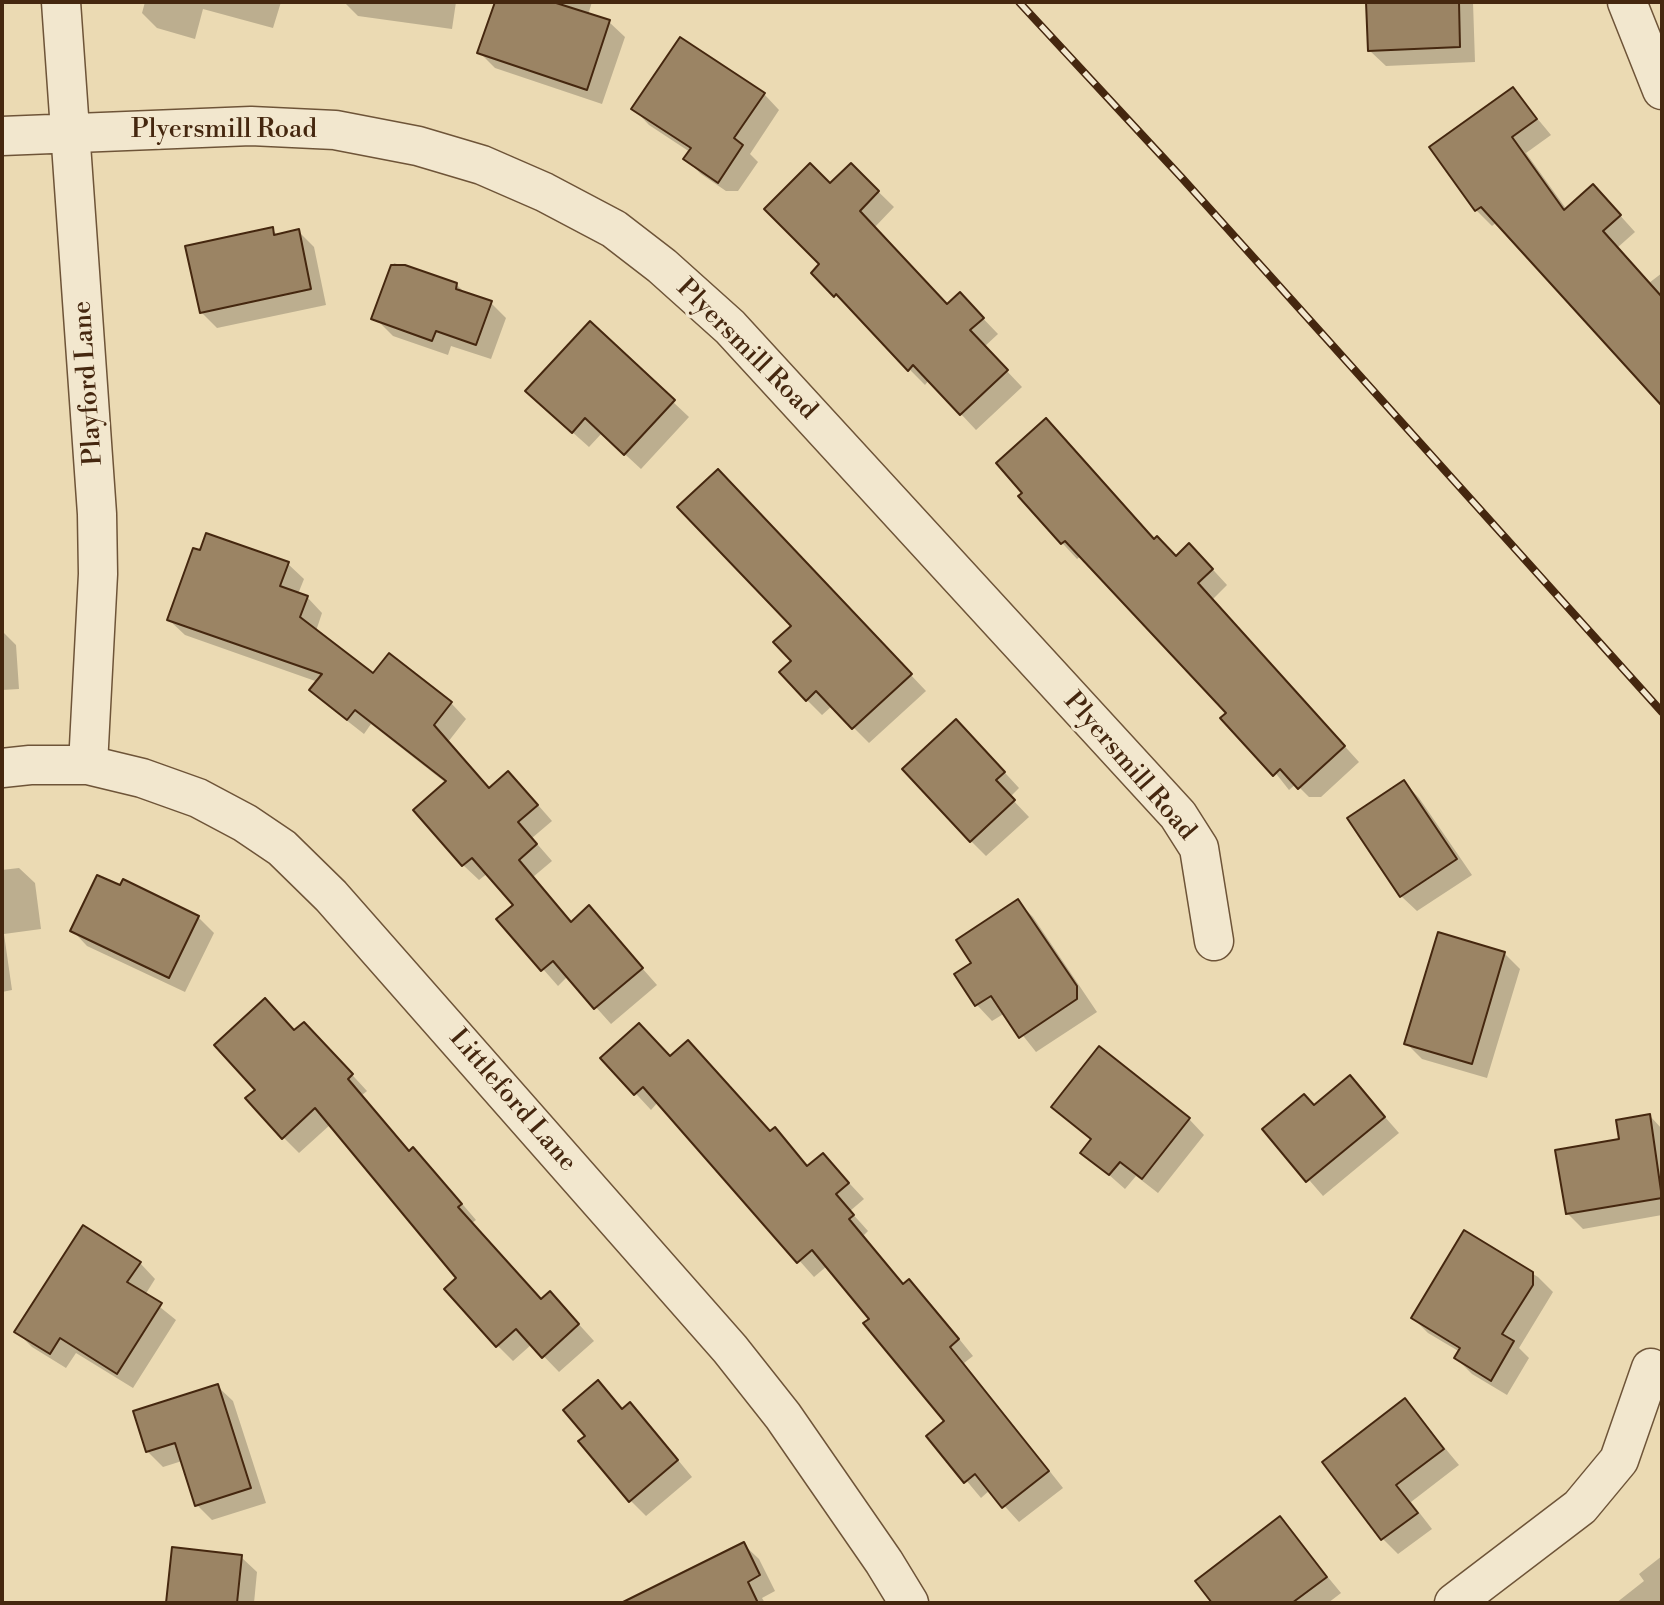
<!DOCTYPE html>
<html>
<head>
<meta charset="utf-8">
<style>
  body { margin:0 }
  #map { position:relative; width:1664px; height:1605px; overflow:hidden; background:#ebdab3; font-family:"Libre Bodoni",serif }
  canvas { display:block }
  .frame { position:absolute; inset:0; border:4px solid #45270f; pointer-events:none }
</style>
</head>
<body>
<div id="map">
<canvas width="1664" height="1605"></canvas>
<div class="frame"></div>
</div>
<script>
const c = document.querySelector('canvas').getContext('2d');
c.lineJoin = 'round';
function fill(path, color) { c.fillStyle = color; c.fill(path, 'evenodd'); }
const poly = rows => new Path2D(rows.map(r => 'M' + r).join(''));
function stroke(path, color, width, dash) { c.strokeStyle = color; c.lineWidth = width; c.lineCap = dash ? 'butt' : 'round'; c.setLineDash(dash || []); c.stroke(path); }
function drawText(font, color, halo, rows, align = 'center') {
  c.font = font + ' "Libre Bodoni",serif'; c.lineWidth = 7; c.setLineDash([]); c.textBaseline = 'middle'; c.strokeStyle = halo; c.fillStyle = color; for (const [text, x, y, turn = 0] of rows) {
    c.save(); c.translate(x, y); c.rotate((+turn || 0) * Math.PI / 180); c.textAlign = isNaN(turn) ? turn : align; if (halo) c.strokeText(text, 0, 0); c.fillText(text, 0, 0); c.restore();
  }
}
fill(poly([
  [145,2,281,2,273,28,203,9,195,39,157,28,142,13],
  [344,2,456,2,452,29,358,16],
  [497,2,592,2,588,15,609,22,625,37,602,104,495,68,479,52],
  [1368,2,1473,2,1475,62,1386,66,1370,51],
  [764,94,779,110,750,154,758,162,738,191,726,191,701,174,686,159,690,152,649,125,634,109],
  [1517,94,1551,135,1526,153,1567,210,1608,202,1635,232,1617,248,1649,283,1662,273,1662,403,1497,222,1492,226,1476,210,1431,147],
  [851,165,894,207,874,228,947,306,975,310,998,334,984,347,1022,387,976,430,929,380,925,385,814,273,822,264,830,185],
  [272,229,278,236,298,231,314,247,326,305,217,328,201,312],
  [394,263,457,285,466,294,491,303,506,318,491,359,451,346,448,355,393,336,377,320,377,308],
  [590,324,689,417,641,469,602,433,589,447,543,406],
  [733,487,926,691,869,743,832,706,822,715,807,700,793,661,793,626],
  [1020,497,1155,540,1176,558,1205,561,1227,585,1212,600,1359,762,1321,797,1309,797,1296,784,1289,790,1228,713,1081,556,1077,559],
  [288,564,304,579,298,594,307,597,322,613,316,631,373,675,451,703,466,719,448,742,490,790,524,789,552,821,532,838,552,861,533,877,572,923,589,908,657,985,611,1024,568,976,558,986,499,919,515,905,488,873,479,880,463,865,446,783,371,724,364,734,327,705,312,690,318,682,185,635,169,620],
  [2,596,4,633,16,645,19,689,2,690],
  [972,737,1019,788,1010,797,1029,817,986,856,971,841],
  [1404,782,1419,798,1472,875,1417,911,1401,896],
  [19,868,35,883,41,929,4,934,12,990,2,992,2,870],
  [1017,901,1033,917,1097,1012,1036,1052,1005,1013,992,1021,977,1005,956,974,973,963],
  [198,917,214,933,185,992,87,946,72,930],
  [1504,953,1520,969,1487,1078,1422,1059,1406,1043],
  [295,1032,320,1040,367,1091,362,1095,410,1152,413,1149,429,1165,476,1220,472,1223,542,1300,565,1309,594,1341,559,1372,532,1344,513,1361,498,1346,446,1289,459,1278,331,1124,299,1153,283,1137,257,1090],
  [603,1058,671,1058,771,1133,774,1130,809,1167,823,1155,864,1199,850,1211,868,1231,863,1236,904,1285,909,1281,925,1297,973,1356,964,1363,1063,1488,1019,1522,990,1490,981,1498,929,1436,947,1421,871,1319,827,1266,814,1277,658,1102,651,1110],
  [1350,1077,1399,1133,1323,1196,1265,1129,1314,1107],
  [1053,1106,1189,1119,1204,1135,1158,1193,1136,1176,1125,1189,1083,1152,1092,1141],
  [1650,1116,1662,1129,1662,1215,1583,1229,1567,1213,1621,1140],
  [1465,1233,1538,1277,1553,1292,1519,1348,1529,1358,1507,1395,1472,1374,1456,1358,1460,1352,1428,1333,1413,1318],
  [140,1263,155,1279,145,1295,176,1320,133,1388,76,1353,66,1368,32,1347,17,1332],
  [598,1383,623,1410,645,1420,692,1477,646,1516,630,1500,587,1436],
  [217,1386,233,1401,266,1503,212,1520,197,1505,182,1461,163,1467,147,1451],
  [1405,1400,1459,1465,1411,1502,1432,1529,1398,1554,1383,1539],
  [1279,1518,1341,1593,1328,1603,1215,1603,1198,1582],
  [743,1544,759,1559,775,1591,762,1598,765,1603,665,1603,657,1587],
  [174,1549,241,1557,257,1572,254,1603,168,1603],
  [1662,1556,1662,1603,1616,1603,1644,1581,1639,1574]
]), '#0003');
const building = poly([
  [495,2,553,2,610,20,587,90,477,53,495,2],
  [1366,2,1459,2,1460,47,1368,51,1366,2],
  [680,37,765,93,734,138,743,145,718,183,683,159,691,148,631,109,680,37],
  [1513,87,1537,119,1512,137,1564,210,1593,184,1621,215,1603,231,1662,297,1662,406,1481,207,1475,211,1429,147,1513,87],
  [810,163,830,183,851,163,879,191,860,211,947,304,960,292,984,318,970,330,1008,370,960,415,913,365,908,371,836,294,834,297,811,273,819,264,764,209,810,163],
  [273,227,274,235,299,229,311,289,200,313,185,246,273,227],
  [391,265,405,265,457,283,456,289,492,301,476,345,436,331,432,341,371,319,391,265],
  [590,321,675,400,624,455,585,418,572,433,525,391,590,321],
  [1046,418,1154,539,1157,536,1176,556,1189,543,1213,569,1198,583,1345,746,1298,789,1280,769,1273,776,1220,718,1226,713,1065,541,1061,544,1018,496,1022,493,996,463,1046,418],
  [718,469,912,674,852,729,816,691,806,701,779,672,791,661,773,642,791,626,677,507,718,469],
  [206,533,289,562,280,586,308,596,300,617,373,673,389,653,452,702,434,725,489,788,508,771,538,805,518,822,537,844,519,860,571,922,589,905,643,968,594,1009,553,961,541,971,496,919,513,905,472,858,462,866,413,810,446,781,355,710,347,720,309,690,322,674,167,620,193,548,200,550,206,533],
  [956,719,1005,772,996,780,1015,800,970,842,902,769,956,719],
  [1404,780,1457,859,1400,897,1347,818,1404,780],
  [97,875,120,885,123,879,199,916,169,978,70,931,97,875],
  [1018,899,1077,986,1077,999,1019,1038,991,996,975,1006,954,974,971,963,956,940,1018,899],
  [1438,932,1505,952,1472,1064,1404,1044,1438,932],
  [265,998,294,1030,304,1022,353,1074,348,1079,409,1151,413,1147,462,1204,458,1207,541,1299,550,1291,579,1324,542,1358,516,1329,496,1347,444,1289,456,1278,315,1108,282,1139,245,1098,255,1090,214,1045,265,998],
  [639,1023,670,1056,688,1040,770,1131,775,1127,807,1166,823,1153,849,1183,836,1194,854,1215,849,1219,903,1284,909,1279,959,1339,950,1347,1049,1471,1002,1508,975,1474,964,1483,926,1436,944,1421,863,1323,869,1319,812,1250,797,1263,643,1087,634,1095,600,1058,639,1023],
  [1099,1046,1190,1118,1142,1179,1120,1162,1109,1175,1080,1153,1091,1139,1051,1107,1099,1046],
  [1350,1075,1385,1117,1306,1182,1262,1129,1304,1094,1314,1105,1350,1075],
  [1650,1114,1662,1198,1566,1214,1555,1150,1619,1139,1616,1120,1650,1114],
  [83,1225,141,1262,127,1282,162,1303,117,1374,60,1338,50,1354,14,1332,83,1225],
  [1464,1230,1533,1272,1533,1285,1502,1334,1514,1341,1491,1381,1454,1358,1460,1348,1411,1318,1464,1230],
  [598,1380,622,1409,630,1402,678,1460,629,1502,578,1441,585,1436,563,1410,598,1380],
  [218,1384,251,1488,195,1506,175,1443,146,1452,133,1411,218,1384],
  [1405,1398,1444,1449,1396,1485,1418,1513,1381,1540,1322,1462,1405,1398],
  [1280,1516,1327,1577,1292,1603,1212,1603,1195,1581,1280,1516],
  [744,1542,760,1575,748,1582,758,1603,621,1603,744,1542],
  [172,1547,242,1555,237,1603,166,1603,172,1547]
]);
fill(building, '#9b8464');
stroke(building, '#45270f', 2);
const minor = poly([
  [61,2,97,514,98,574,88,765],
  [1627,2,1662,90],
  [2,136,251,126,335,130,418,146,482,165,544,192,614,229,662,266,730,327,1178,815,1199,848,1214,941],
  [2,768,30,765,88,765,142,778,198,798,245,823,282,848,331,896,730,1349,783,1416,884,1562,909,1603],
  [1454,1603,1580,1507,1619,1460,1651,1368]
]);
stroke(minor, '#6e5438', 41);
stroke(minor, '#f2e7ce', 38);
const rail = poly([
  [1019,2,1182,178,1662,712]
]);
stroke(rail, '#45270f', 8);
stroke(rail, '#f2e7ce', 5, [16]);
drawText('26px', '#45270f', '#f2e7ce', [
  ["Plyersmill Road",224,131],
  ["Plyersmill Road",746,350,45],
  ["Playford Lane",89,383,-94],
  ["Plyersmill Road",1129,767,49],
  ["Littleford Lane",512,1101,49]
]);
</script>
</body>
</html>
